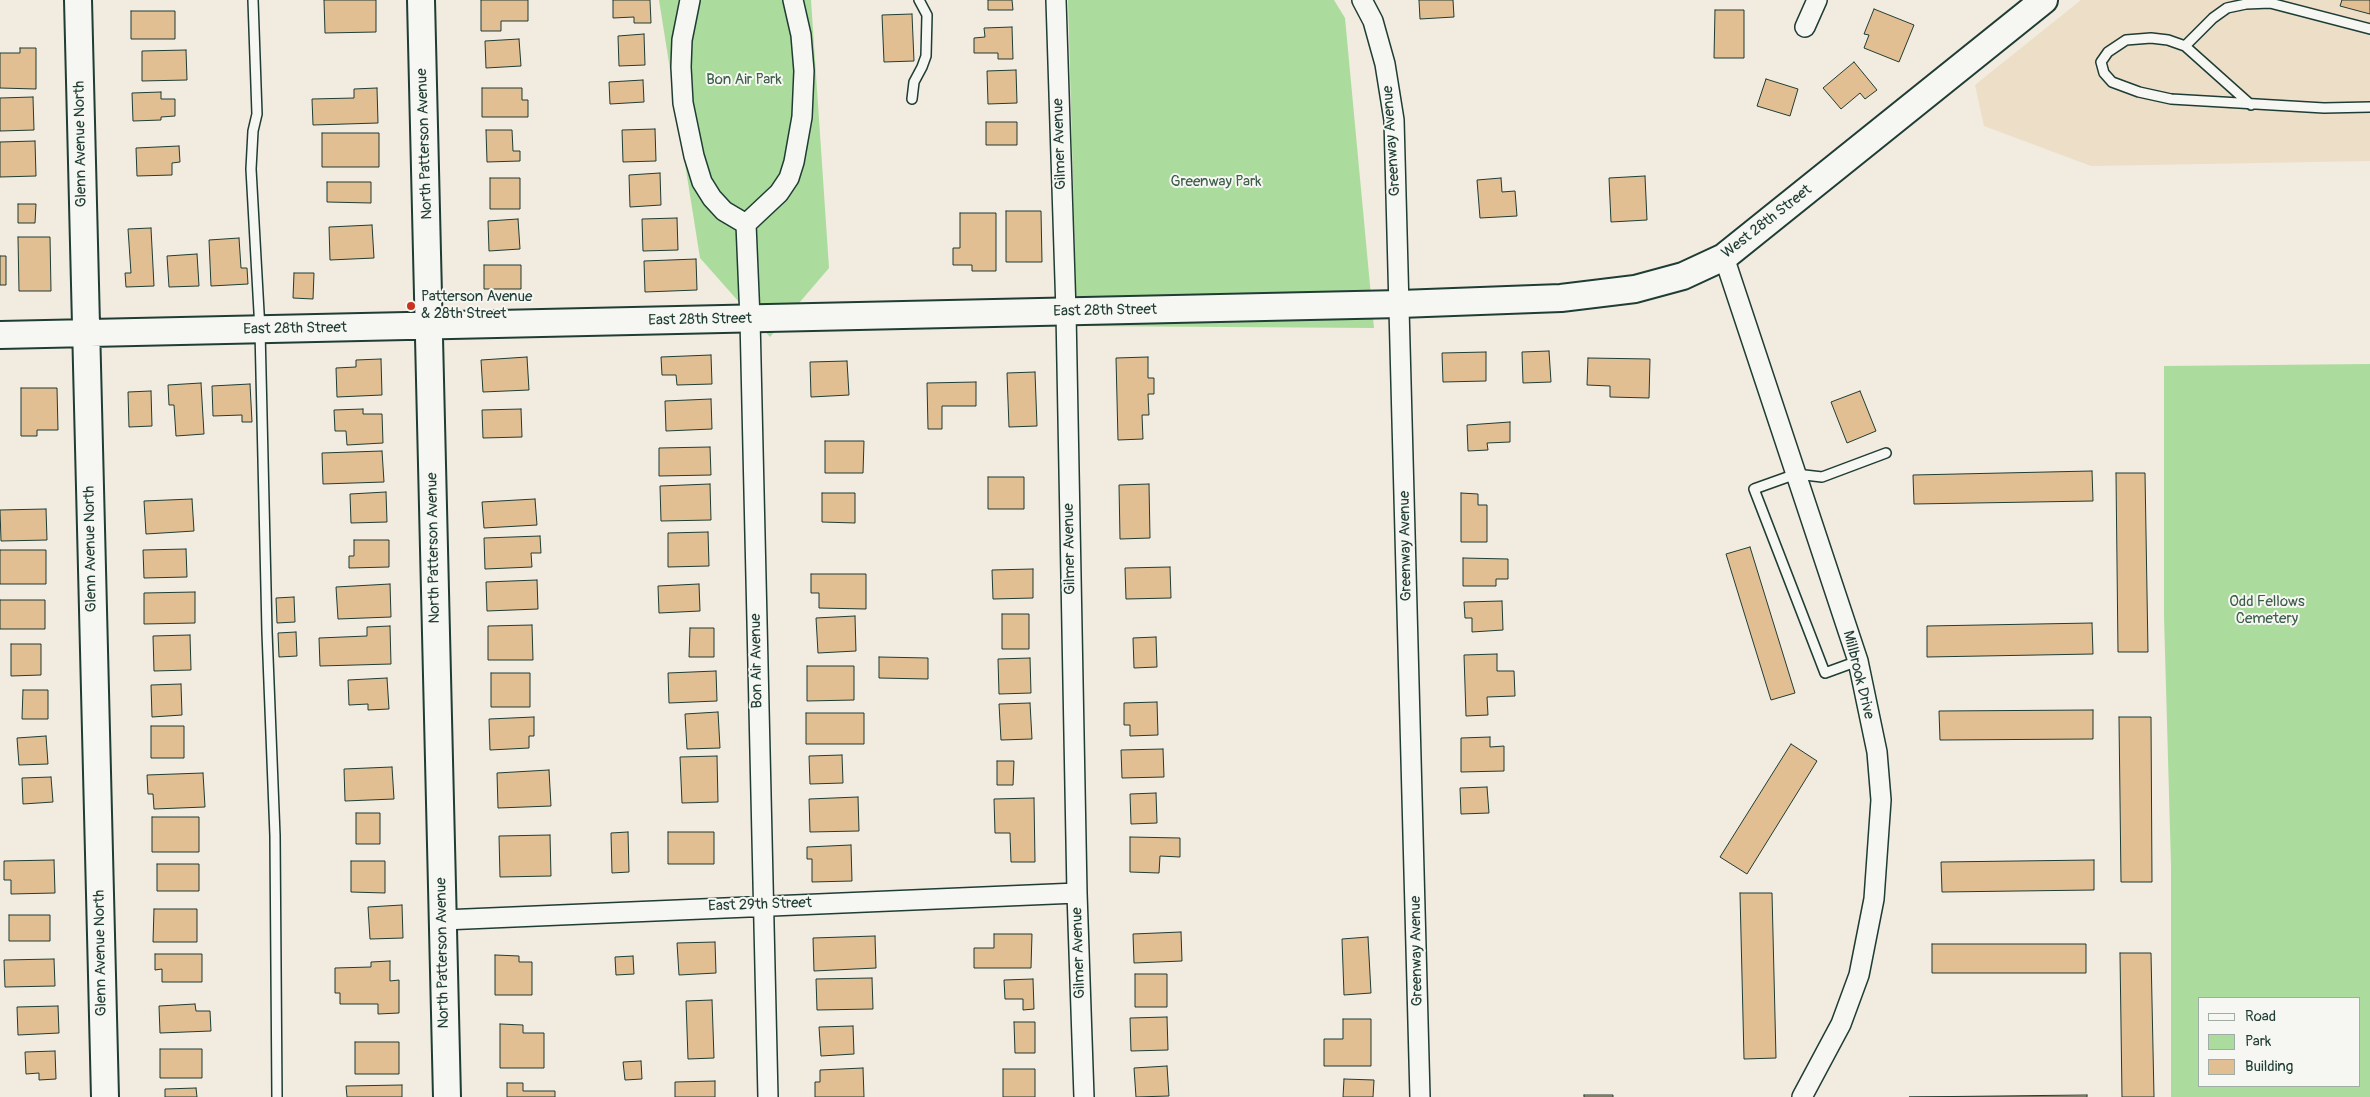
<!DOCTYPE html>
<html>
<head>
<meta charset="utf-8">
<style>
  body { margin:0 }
  #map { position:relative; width:2370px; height:1097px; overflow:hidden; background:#f2ebdf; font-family:Pangolin,sans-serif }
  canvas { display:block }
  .legend { position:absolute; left:2198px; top:997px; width:162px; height:90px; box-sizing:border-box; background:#f6f6f2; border:1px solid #a0aca6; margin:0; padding:6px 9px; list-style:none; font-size:15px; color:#1f3d34 }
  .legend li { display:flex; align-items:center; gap:10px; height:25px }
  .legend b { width:25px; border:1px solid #a0aca6 }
</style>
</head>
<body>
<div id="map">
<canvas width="2370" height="1097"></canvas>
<ul class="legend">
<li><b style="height:6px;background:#f6f6f2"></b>Road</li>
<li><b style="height:14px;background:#abdc9d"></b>Park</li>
<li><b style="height:14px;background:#e2be93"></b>Building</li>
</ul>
</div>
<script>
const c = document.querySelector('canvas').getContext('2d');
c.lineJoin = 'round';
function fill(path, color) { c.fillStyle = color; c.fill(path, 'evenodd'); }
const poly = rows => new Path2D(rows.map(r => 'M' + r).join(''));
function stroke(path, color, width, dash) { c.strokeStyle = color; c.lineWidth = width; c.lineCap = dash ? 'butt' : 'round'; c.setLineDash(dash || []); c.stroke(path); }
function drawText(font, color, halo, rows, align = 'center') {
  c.font = font + ' Pangolin,sans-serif'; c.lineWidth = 4; c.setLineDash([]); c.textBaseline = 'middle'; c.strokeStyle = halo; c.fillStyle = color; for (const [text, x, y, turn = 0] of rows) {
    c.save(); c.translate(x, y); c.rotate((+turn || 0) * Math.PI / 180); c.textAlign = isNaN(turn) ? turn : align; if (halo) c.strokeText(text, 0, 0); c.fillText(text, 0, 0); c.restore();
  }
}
fill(poly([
  [2081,0,2370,0,2370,161,2091,166,1984,126,1975,85]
]), '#eddec8');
fill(poly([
  [659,0,811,0,829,268,770,337,700,258],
  [1068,0,1334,0,1345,18,1374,328,1077,326],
  [2370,364,2370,1097,2171,1097,2171,865,2164,616,2164,366],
  [2199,998,2359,998,2359,1086,2199,1086]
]), '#abdc9d');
const building = poly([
  [324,0,376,0,376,32,325,33,324,0],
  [481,0,528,0,528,21,501,21,501,31,481,31,481,0],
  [613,0,650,0,651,23,634,23,634,17,613,18,613,0],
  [988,0,1012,0,1013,10,988,10,988,0],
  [1419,0,1453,0,1454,17,1420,19,1419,0],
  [2342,0,2370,0,2370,14,2340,6,2342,0],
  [1874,9,1914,25,1899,62,1864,48,1869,35,1864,34,1874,9],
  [1715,10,1744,10,1744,58,1714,58,1715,10],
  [131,11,175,11,175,39,131,39,131,11],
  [912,14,914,61,884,62,882,15,912,14],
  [1012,27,1013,59,998,59,998,53,974,53,974,38,985,37,984,28,1012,27],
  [644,34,645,65,619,66,618,36,644,34],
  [519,39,521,66,486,68,485,41,519,39],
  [20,48,36,48,36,89,0,88,0,53,20,53,20,48],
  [186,50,187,80,142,81,142,51,186,50],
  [1854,62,1877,90,1865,99,1860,93,1841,109,1823,88,1854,62],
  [1016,70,1017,103,988,104,987,71,1016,70],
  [1766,79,1798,89,1790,116,1757,106,1766,79],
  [643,80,644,102,610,104,609,82,643,80],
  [377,88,378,123,313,125,312,99,354,98,354,89,377,88],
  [482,88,522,88,522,100,528,100,528,117,482,117,482,88],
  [161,92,161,99,175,99,175,116,161,117,161,120,133,121,132,93,161,92],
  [33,97,34,130,0,131,0,98,33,97],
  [986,122,1017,122,1017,145,986,145,986,122],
  [655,129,656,161,623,162,622,130,655,129],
  [486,130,512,130,513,151,520,151,520,161,487,162,486,130],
  [322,133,379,133,379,167,322,167,322,133],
  [35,141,36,176,0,177,0,142,35,141],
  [179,146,180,162,172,163,172,175,137,176,136,148,179,146],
  [660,173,661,205,630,207,629,175,660,173],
  [1645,176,1647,220,1611,222,1609,178,1645,176],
  [490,178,520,178,520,209,490,209,490,178],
  [1501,178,1502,192,1515,191,1517,216,1480,218,1477,180,1501,178],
  [327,182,371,182,371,203,327,202,327,182],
  [18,204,36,204,35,223,18,223,18,204],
  [1006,211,1041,211,1042,262,1006,262,1006,211],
  [960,213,996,213,996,271,972,271,972,265,953,265,953,248,960,248,960,213],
  [677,218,678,250,643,251,642,219,677,218],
  [518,219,520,249,489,251,488,221,518,219],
  [372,225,374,258,330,260,329,227,372,225],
  [151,228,154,286,126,287,125,273,131,273,128,229,151,228],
  [18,237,50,237,51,291,19,291,18,237],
  [239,238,241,268,247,268,248,284,211,286,209,240,239,238],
  [197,254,199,286,169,287,167,256,197,254],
  [0,256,6,256,6,285,0,285,0,256],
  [696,259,697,290,645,292,644,261,696,259],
  [484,265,521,265,521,289,484,289,484,265],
  [294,273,314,273,313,299,293,298,294,273],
  [1549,351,1551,382,1523,383,1522,352,1549,351],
  [1486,352,1486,381,1443,382,1442,353,1486,352],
  [711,355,712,384,677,385,676,375,662,375,661,357,711,355],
  [527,357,529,390,483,392,481,360,527,357],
  [1148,357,1148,378,1154,378,1154,394,1148,394,1149,415,1142,415,1143,439,1118,440,1116,358,1148,357],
  [1588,358,1650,359,1649,398,1610,397,1610,386,1587,385,1588,358],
  [381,359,382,395,337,397,336,368,356,367,356,360,381,359],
  [847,361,849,395,811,397,810,362,847,361],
  [1035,372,1037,426,1009,427,1007,373,1035,372],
  [976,382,976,406,942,406,942,429,928,429,927,383,976,382],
  [201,383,204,434,176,436,174,405,169,405,168,385,201,383],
  [250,384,252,422,242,422,242,415,213,416,212,386,250,384],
  [21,388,57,388,58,430,37,430,37,436,21,436,21,388],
  [151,391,152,426,129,427,128,392,151,391],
  [1860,391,1876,431,1847,443,1831,402,1860,391],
  [711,399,712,429,666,431,665,401,711,399],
  [363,409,363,414,382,414,383,443,347,445,346,431,335,431,334,410,363,409],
  [521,409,522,437,483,438,482,410,521,409],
  [1510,422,1510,442,1487,443,1488,450,1468,451,1467,425,1510,422],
  [825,441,864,441,863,473,825,473,825,441],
  [710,447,711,475,659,476,659,448,710,447],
  [382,451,384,482,323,484,322,453,382,451],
  [2092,471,2093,501,1914,504,1913,475,2092,471],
  [2116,473,2145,473,2148,652,2118,652,2116,473],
  [988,477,1024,477,1024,509,988,509,988,477],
  [710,484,711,520,661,521,660,486,710,484],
  [1149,484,1150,538,1120,539,1119,485,1149,484],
  [386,492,387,522,351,523,350,494,386,492],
  [822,493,855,493,855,523,822,522,822,493],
  [1461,493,1478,494,1478,505,1487,505,1487,542,1461,542,1461,493],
  [192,499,194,531,146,534,144,501,192,499],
  [535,499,537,525,484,528,482,502,535,499],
  [46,509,47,540,1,541,0,510,46,509],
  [708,532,709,566,668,567,668,533,708,532],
  [540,536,541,553,531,553,532,567,485,569,484,538,540,536],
  [354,540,389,540,389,567,349,568,349,556,354,556,354,540],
  [1750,547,1795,693,1771,700,1726,554,1750,547],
  [186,549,187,577,144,578,143,550,186,549],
  [0,550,46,550,46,584,0,584,0,550],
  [1463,558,1508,559,1508,579,1496,579,1496,586,1463,586,1463,558],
  [1170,567,1171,598,1126,599,1125,568,1170,567],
  [1033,569,1033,598,993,599,992,570,1033,569],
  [811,574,866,574,866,609,819,608,819,593,811,593,811,574],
  [537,580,538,609,487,611,486,582,537,580],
  [390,584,391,617,338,619,336,587,390,584],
  [699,584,700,611,659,613,658,586,699,584],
  [195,592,195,623,144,624,144,593,195,592],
  [294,597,295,622,277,623,276,598,294,597],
  [0,600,45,600,45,629,0,629,0,600],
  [1502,601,1503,630,1472,632,1472,618,1465,618,1464,602,1502,601],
  [1002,614,1029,614,1029,649,1002,649,1002,614],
  [855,616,856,651,818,653,816,618,855,616],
  [2092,623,2093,654,1927,657,1927,626,2092,623],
  [532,625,533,660,488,660,488,626,532,625],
  [390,626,391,664,320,666,319,638,367,636,367,627,390,626],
  [690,628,714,628,714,657,689,657,690,628],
  [296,632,297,656,279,657,278,633,296,632],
  [190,635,191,670,154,671,153,636,190,635],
  [1156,637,1157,667,1134,668,1133,638,1156,637],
  [11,644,41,644,41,675,11,676,11,644],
  [1497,654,1497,671,1514,671,1515,696,1487,697,1488,715,1466,716,1464,655,1497,654],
  [879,657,928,658,928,679,879,678,879,657],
  [1030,658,1031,693,999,694,998,659,1030,658],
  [807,666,854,666,854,700,807,701,807,666],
  [716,671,717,701,669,703,668,673,716,671],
  [491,673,530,673,530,707,491,707,491,673],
  [387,678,389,709,368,710,368,704,349,705,348,680,387,678],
  [181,684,182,715,152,717,151,685,181,684],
  [23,690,48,690,48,719,22,719,23,690],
  [1157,702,1158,735,1130,736,1130,725,1124,725,1124,703,1157,702],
  [1030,703,1032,739,1001,740,999,704,1030,703],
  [2093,710,2093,739,1940,740,1939,711,2093,710],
  [718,712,720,748,687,749,685,714,718,712],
  [806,713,864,713,864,744,806,744,806,713],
  [534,717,534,736,529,736,529,748,490,750,489,719,534,717],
  [2119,717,2151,717,2152,882,2121,882,2119,717],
  [151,726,184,726,184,758,151,758,151,726],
  [46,736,48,764,19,765,17,738,46,736],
  [1490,737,1490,747,1504,746,1504,771,1461,772,1461,738,1490,737],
  [1791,744,1817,761,1747,874,1720,857,1791,744],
  [1163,749,1164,777,1122,778,1121,750,1163,749],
  [842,755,843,783,810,784,809,756,842,755],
  [717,756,718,802,682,803,680,757,717,756],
  [997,761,1014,761,1013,785,997,785,997,761],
  [392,767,394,799,345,801,344,769,392,767],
  [549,770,551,806,498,808,497,773,549,770],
  [203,773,205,807,154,809,153,794,148,794,147,775,203,773],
  [51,777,53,802,23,804,22,778,51,777],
  [1487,787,1489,813,1461,814,1460,788,1487,787],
  [1156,793,1157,823,1131,824,1130,794,1156,793],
  [858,797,859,831,810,832,809,799,858,797],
  [1034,798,1035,862,1011,862,1010,833,995,833,994,799,1034,798],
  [356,813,380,813,380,844,356,844,356,813],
  [152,817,199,817,199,852,152,852,152,817],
  [628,832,629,872,612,873,611,833,628,832],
  [668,832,714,832,714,864,668,864,668,832],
  [550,835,551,876,500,877,499,836,550,835],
  [1130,837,1180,838,1180,857,1160,856,1159,873,1130,872,1130,837],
  [851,845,852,881,812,882,812,859,807,859,807,847,851,845],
  [54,860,55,893,11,894,11,880,4,880,4,861,54,860],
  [2094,860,2094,890,1942,892,1941,862,2094,860],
  [351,861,385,861,385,893,351,892,351,861],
  [157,864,199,864,199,891,157,891,157,864],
  [1740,893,1772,893,1776,1058,1744,1059,1740,893],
  [402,905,403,938,370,939,368,907,402,905],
  [154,909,197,909,197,942,153,942,154,909],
  [9,915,50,915,50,941,9,941,9,915],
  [1181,932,1182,961,1134,963,1133,934,1181,932],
  [994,934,1032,934,1031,968,974,968,974,948,994,948,994,934],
  [875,936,876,968,814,971,813,938,875,936],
  [1368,937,1371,993,1344,995,1342,939,1368,937],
  [715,942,716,973,679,975,677,943,715,942],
  [1932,944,2086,944,2086,973,1932,973,1932,944],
  [2120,953,2151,953,2154,1097,2122,1097,2120,953],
  [155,954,202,954,202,982,162,982,162,969,155,970,155,954],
  [495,955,519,956,519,962,532,962,532,995,495,995,495,955],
  [633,956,634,974,616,975,615,957,633,956],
  [54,959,55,986,5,987,4,960,54,959],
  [390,961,390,981,399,980,399,1013,378,1014,378,1004,340,1004,340,993,335,993,335,968,371,967,371,962,390,961],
  [1135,974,1167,974,1167,1007,1135,1007,1135,974],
  [872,978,873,1009,817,1010,816,979,872,978],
  [1033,979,1034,1009,1023,1010,1023,999,1005,999,1004,980,1033,979],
  [712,1000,714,1058,688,1059,686,1001,712,1000],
  [195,1004,196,1011,210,1011,211,1031,160,1033,159,1006,195,1004],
  [58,1006,59,1033,18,1035,17,1007,58,1006],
  [1167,1017,1168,1050,1131,1051,1130,1018,1167,1017],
  [1343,1019,1371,1019,1371,1066,1324,1066,1324,1039,1343,1039,1343,1019],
  [1014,1022,1035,1022,1035,1053,1015,1053,1014,1022],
  [500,1024,523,1025,523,1033,544,1033,544,1068,500,1068,500,1024],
  [853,1026,854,1054,821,1056,819,1027,853,1026],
  [355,1042,399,1042,399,1074,355,1074,355,1042],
  [160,1049,202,1049,202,1078,160,1078,160,1049],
  [55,1051,56,1079,39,1080,39,1073,26,1074,25,1052,55,1051],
  [641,1061,642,1079,625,1080,623,1062,641,1061],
  [1167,1066,1169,1096,1136,1097,1134,1068,1167,1066],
  [863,1068,864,1097,815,1097,815,1082,820,1082,820,1070,863,1068],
  [1003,1069,1035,1069,1035,1097,1003,1097,1003,1069],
  [1344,1079,1374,1080,1373,1097,1343,1097,1344,1079],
  [715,1081,715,1097,675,1097,675,1082,715,1081],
  [507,1083,523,1083,523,1091,555,1091,555,1097,507,1097,507,1083],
  [402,1085,402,1097,347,1097,346,1086,402,1085],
  [196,1088,197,1097,165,1097,165,1089,196,1088],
  [1584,1095,1613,1095,1613,1097,1584,1097,1584,1095],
  [2087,1095,2087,1097,1909,1097,2087,1095]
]);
fill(building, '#e2be93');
stroke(building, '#1f3d34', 1);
const lane = poly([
  [253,0,257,114,253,131,251,169,260,330,267,632,275,836,277,1097],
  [2370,29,2270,3,2246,4,2227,8,2213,18,2185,46,2168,40,2151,38,2126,40,2108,52,2101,62,2104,73,2112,82,2139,92,2171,99,2324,108,2370,107],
  [2185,46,2251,105],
  [912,99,914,82,922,67,926,56,927,15,919,0],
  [1858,661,1825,673,1754,489,1796,474,1822,477,1886,453]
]);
const street = poly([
  [690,0,682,40,681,67,683,103,694,156,702,182,712,198,724,211,746,224],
  [1056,0,1066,312,1077,893,1084,1097],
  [1362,0,1373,21,1385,64,1394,120,1420,1097],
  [1805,27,1817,0],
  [746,224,750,319,768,1097],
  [746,224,779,193,789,178,794,162,802,117,804,71,801,35,793,0],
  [1724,257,1858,661,1877,752,1881,800,1874,899,1859,975,1841,1024,1802,1097],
  [443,920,1077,893]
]);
const secondary = poly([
  [78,0,105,1097],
  [421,0,447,1097],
  [0,335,1400,304,1561,298,1635,289,1683,276,1724,257,2044,0]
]);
stroke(lane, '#1f3d34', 12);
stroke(street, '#1f3d34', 22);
stroke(secondary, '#1f3d34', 30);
stroke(lane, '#f6f6f2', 9);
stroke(street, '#f6f6f2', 19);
stroke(secondary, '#f6f6f2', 26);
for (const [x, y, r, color] of [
  [411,306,5,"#c8321e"]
]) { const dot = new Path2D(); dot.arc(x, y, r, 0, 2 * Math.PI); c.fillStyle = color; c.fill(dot); stroke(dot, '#f6f6f2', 2); }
drawText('15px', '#3b5d49', '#f6f6f2', [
  ["Bon Air Park",744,80],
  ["Greenway Park",1216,182],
  ["Odd Fellows",2267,602],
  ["Cemetery",2267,619]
]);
drawText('15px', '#1f3d34', '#f6f6f2', [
  ["Greenway Avenue",1392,141,-94],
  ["Glenn Avenue North",81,144,-91],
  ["North Patterson Avenue",425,144,-92],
  ["Gilmer Avenue",1060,144,-92],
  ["West 28th Street",1767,222,-38],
  ["East 28th Street",1105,311,-1],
  ["East 28th Street",700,320,-1],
  ["East 28th Street",295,329,-1],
  ["Greenway Avenue",1406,546,-91],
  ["North Patterson Avenue",434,548,-91],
  ["Glenn Avenue North",91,549,-91],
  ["Gilmer Avenue",1070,549,-91],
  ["Bon Air Avenue",757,661,-91],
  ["Millbrook Drive",1858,675,76],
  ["East 29th Street",760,905,-2],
  ["Greenway Avenue",1417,951,-91],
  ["Glenn Avenue North",101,953,-91],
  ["North Patterson Avenue",443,953,-91],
  ["Gilmer Avenue",1079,953,-92]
]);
drawText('15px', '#1f3d34', '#f6f6f2', [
  ["Patterson Avenue",421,297],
  ["& 28th Street",421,314]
], 'left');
</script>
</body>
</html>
